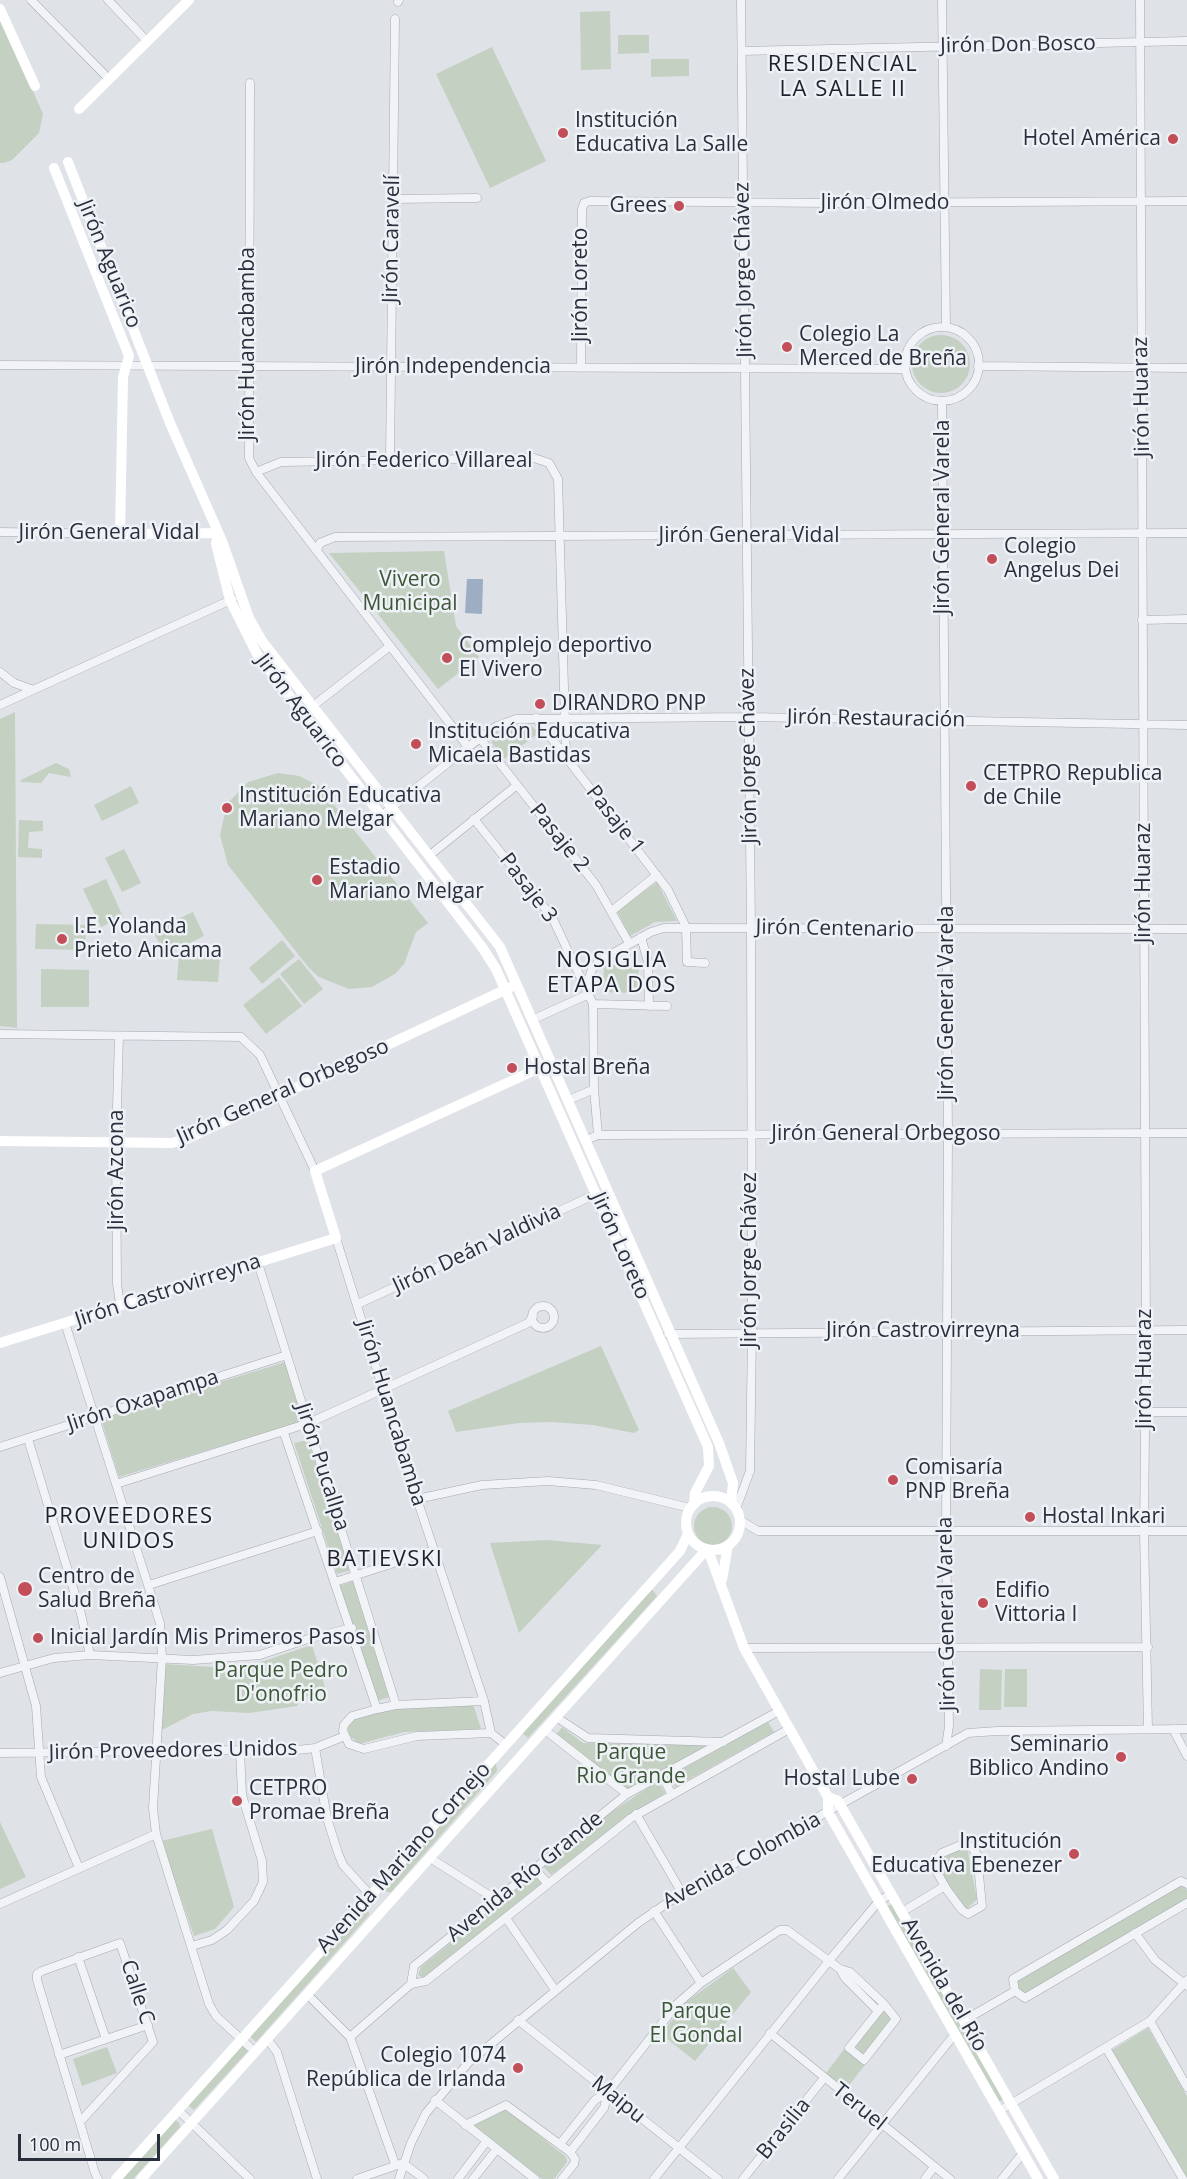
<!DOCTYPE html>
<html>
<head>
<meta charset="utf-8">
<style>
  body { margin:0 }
  #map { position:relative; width:1187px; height:2179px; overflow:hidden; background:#dfe2e7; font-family:"Open Sans",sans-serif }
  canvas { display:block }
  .scale { position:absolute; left:18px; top:2134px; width:142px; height:27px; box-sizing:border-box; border:3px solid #292f3d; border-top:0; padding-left:8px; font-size:18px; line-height:21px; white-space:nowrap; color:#292f3d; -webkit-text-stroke:4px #eef1f5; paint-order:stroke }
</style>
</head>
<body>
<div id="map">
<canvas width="1187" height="2179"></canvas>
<div class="scale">100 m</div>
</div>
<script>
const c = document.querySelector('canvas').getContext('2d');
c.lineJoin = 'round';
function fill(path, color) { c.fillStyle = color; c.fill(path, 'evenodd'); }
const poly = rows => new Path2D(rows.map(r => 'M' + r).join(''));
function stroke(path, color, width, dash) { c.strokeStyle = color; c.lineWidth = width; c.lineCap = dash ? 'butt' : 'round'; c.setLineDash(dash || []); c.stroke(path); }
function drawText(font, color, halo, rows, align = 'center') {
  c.font = font + ' "Open Sans",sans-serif'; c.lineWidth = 5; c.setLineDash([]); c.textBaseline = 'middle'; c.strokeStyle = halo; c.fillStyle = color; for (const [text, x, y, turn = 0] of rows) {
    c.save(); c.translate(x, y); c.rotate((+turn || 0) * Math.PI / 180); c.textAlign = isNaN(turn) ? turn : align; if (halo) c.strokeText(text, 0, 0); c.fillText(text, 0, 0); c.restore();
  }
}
fill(poly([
  [610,11,611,69,581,70,580,12],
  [0,16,43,114,39,133,12,160,3,163,0,163],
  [618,35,649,35,649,53,618,54],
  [492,47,546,161,490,188,436,74],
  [651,59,689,59,689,76,651,77],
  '912 364a29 29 0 1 1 58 0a29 29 0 1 1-58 0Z',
  [444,551,456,626,479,657,438,689,329,553],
  [15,712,17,1028,0,1026,0,719],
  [520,724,529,725,540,732,504,759,492,743,493,734],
  [56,763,69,769,71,777,49,773,41,783,21,782,21,780],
  [278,773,299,776,319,786,428,923,416,932,404,964,395,974,372,987,349,989,319,977,309,968,228,865,220,835,227,804,248,782],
  [131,786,139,803,102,821,94,805],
  [19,820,43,821,43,831,29,832,28,848,42,849,42,858,18,857],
  [124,849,141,883,122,892,105,858],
  [106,879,123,917,101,927,83,889],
  [657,882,677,921,655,922,630,936,617,911],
  [193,912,204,936,165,955,153,931],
  [36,924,86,925,85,950,35,949],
  [282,940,295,956,262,984,249,968],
  [179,955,220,957,218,982,177,980],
  [299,959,323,989,304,1004,280,974],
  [604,965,639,966,637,993,603,992],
  [41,969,89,970,89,1007,41,1007],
  [279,977,302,1006,266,1034,243,1005],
  [601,1346,639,1430,634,1433,593,1425,552,1422,519,1423,456,1432,448,1411],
  [285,1362,303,1421,119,1477,101,1419],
  [308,1440,351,1570,337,1574,294,1443],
  '694 1526a19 19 0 1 1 38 0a19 19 0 1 1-38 0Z',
  [547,1540,602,1545,519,1633,490,1543],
  [354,1581,390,1697,376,1701,339,1586],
  [650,1587,657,1596,528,1738,519,1730],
  [312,1645,325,1687,300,1700,297,1706,249,1713,212,1711,193,1714,162,1730,164,1664,213,1667,255,1664],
  [980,1669,1002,1670,1001,1710,979,1710],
  [1005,1669,1027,1669,1027,1707,1004,1707],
  [473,1704,481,1729,404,1732,359,1744,350,1736,348,1729,347,1722,352,1718,397,1707],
  [768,1722,774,1732,675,1787,671,1784,670,1776],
  [562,1727,583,1743,704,1745,705,1748,629,1790,555,1736],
  [495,1755,497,1771,391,1892,387,1892,381,1887],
  [658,1781,665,1793,631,1814,551,1875,543,1866,613,1811],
  [0,1822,26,1877,0,1889],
  [212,1829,234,1907,215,1929,194,1936,161,1841],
  [967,1847,977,1899,966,1910,934,1863,954,1848],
  [535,1874,543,1884,424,1978,418,1975,421,1967],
  [1182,1885,1187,1890,1187,1899,1028,1992,1019,1992,1016,1982],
  [892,1904,1004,2099,998,2103,886,1907],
  [363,1907,369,1912,369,1915,256,2042,246,2033],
  [733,1968,751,1992,695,2061,661,2034,686,2002],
  [883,2010,892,2019,864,2055,855,2046],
  [1148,2028,1187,2096,1187,2177,1112,2050],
  [239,2040,250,2049,194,2110,184,2102],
  [107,2047,117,2073,82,2086,73,2059],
  [845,2048,865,2065,846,2089,826,2073],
  [505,2108,566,2157,567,2162,554,2179,542,2179,475,2128,476,2123],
  [174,2118,179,2123,180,2127,133,2179,115,2179]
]), '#c4d0c1');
fill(poly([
  [467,579,483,579,482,614,465,613]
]), '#9daec4');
const street = poly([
  [31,0,109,79],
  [108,0,147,41],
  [942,0,946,326],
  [1140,0,1146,1330,1144,1532,1148,1729],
  [398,2,399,0],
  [742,51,1187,41],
  [250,83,249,458,256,472,468,747],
  [393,199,477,198],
  '905 364a37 37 0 1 1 74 0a37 37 0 1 1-74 0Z',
  [0,365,905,369],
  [978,366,1187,368],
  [581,368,582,209,584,203,590,201,832,203,1187,201],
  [942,403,948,1135,946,1531,949,1726,946,1746],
  [390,459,395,19],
  [256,472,281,462,534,458,549,463,558,479,566,757],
  [0,532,120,534],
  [317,550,320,543,335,537,1187,533],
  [1142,620,1187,619],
  [0,672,14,683,31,689],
  [0,705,233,599],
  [313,706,390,646],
  [536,718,668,890,686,927,687,962,705,963],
  [480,738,596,885,629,943],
  [381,816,468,747,497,726,516,719,749,717,1187,725],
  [474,819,552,917,593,1004,594,1089,569,1100],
  [430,855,517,785],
  [613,910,657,875],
  [641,937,648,962,649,1006],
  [586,987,592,969,599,961,651,932,664,928,1187,929],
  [593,1004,667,1006],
  [534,1019,589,994],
  [0,1034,241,1037,260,1055,315,1171],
  [119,1036,116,1143,117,1284,120,1304],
  [594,1089,598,1135],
  [586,1140,598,1135,1187,1133],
  [336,1238,417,1499,484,1701,491,1733],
  [258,1263,396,1705],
  [358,1304,596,1194],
  '532 1317a11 11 0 1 1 22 0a11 11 0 1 1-22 0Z',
  [65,1323,160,1623,162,1658,153,1808,156,1834,209,2004,216,2016,255,2052],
  [668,1334,1187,1330],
  [1145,1412,1187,1412],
  [284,1433,377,1709],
  [28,1439,81,1614,90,1655],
  [0,1447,287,1355],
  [116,1484,309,1423,528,1323,533,1316],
  [417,1499,482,1485,548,1481,596,1485,690,1508],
  [736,1509,750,1471,752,1331,751,928,741,0],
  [740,1520,758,1531,1187,1531],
  [0,1577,36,1706,41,1777,79,1868],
  [335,1582,434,1550],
  [149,1585,318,1531],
  [744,1648,1148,1647],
  [0,1673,54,1658,90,1655,193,1660,260,1655,311,1638,352,1628],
  [484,1701,396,1705,377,1709,352,1716,344,1725,343,1731,349,1744,364,1749,417,1736,491,1733],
  [556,1717,588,1738,723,1742],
  [1173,1729,1187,1756],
  [545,1730,627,1794],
  [491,1733,506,1745],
  [315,1748,327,1818,338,1853,343,1865,371,1896],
  [0,1753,240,1750,280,1752,315,1748,345,1736],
  [662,1776,671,1793],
  [636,1814,682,1893],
  [963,1844,971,1847,977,1854,982,1906,968,1914,962,1910,947,1890,933,1865,942,1853,963,1844],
  [430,1858,495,1899],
  [534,1868,548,1884],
  [1187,1884,1181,1881,1013,1979,1015,1991,1025,1998,1187,1903],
  [0,1904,156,1834],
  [654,1911,701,1983],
  [902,1912,945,1886],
  [506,1918,555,1990],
  [1135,1933,1155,1960,1187,1986],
  [192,1946,212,1940,227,1930,254,1901,263,1882,262,1861,242,1795,240,1750],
  [78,1957,106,2039],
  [840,1969,845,1978,878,2011],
  [411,1984,414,1966,627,1794,779,1711],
  [307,1994,350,2037,395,2164],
  [518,2020,718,2179],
  [963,2021,1015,1991],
  [1150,2021,1187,2087],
  [770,2033,950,2179],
  [350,2037,411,1984,426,1981,631,1818,789,1729],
  [267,2039,277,2052,317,2179],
  [1106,2048,1183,2179],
  [59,2055,148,2025],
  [435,2100,535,2179],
  [178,2110,250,2179],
  [999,2111,1150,2021,1187,1980],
  [80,2122,153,2042,120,1943,42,1971,37,1974,37,1980,95,2173,98,2179],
  [465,2125,506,2105,570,2152,575,2159,574,2164,562,2179],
  [560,2144,595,2100,608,2092,677,2004,701,1983,780,1930,787,1930,840,1969,850,1972,884,2004,896,2019,864,2060,849,2048,884,2004],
  [570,2152,604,2108,608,2092],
  [357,2179,403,2163,424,2179],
  [399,2179,411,2143,426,2113,469,2062,638,1923,682,1893,968,1733,997,1731,1187,1729],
  [458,2179,486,2142],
  [473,2179,496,2150],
  [654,2179,833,1956,879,1901,891,1894],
  [743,2179,824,2078],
  [838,2179,955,2034],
  [925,2179,934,2167],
  [1002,2179,1023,2153]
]);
stroke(street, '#a5a9b1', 9);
stroke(street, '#f1f3f6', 8);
stroke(poly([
  [0,9,35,86],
  [79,109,189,0],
  [68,162,170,423,222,541,249,618,262,641,500,947,719,1443,733,1483,731,1503],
  [54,168,129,356,123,377,120,534,218,533],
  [218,535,216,544,230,600,257,654,482,947,496,969,708,1447,709,1466,695,1493,694,1504],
  [0,1141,172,1143,187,1139,511,987],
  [0,1343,336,1238,315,1171,546,1065],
  '686 1523a27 27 0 1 1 54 0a27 27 0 1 1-54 0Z',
  [708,1550,744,1648,828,1797,838,1801,1054,2179],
  [722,1580,728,1545],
  [828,1797,828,1812,1038,2179],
  [116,2179,680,1551,688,1534],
  [141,2179,707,1549]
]), '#fff', 10);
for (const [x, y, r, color] of [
  [563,133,6,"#c24e59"],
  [1173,139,6,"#c24e59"],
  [679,206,6,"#c24e59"],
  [787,347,6,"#c24e59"],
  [992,559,6,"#c24e59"],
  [447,658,6,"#c24e59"],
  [540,704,6,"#c24e59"],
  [416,744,6,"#c24e59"],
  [971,786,6,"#c24e59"],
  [227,808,6,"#c24e59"],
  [317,880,6,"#c24e59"],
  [62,939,6,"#c24e59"],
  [512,1068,6,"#c24e59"],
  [893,1480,6,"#c24e59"],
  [1030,1517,6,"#c24e59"],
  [25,1589,8,"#c24e59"],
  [983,1603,6,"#c24e59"],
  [38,1638,6,"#c24e59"],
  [1121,1757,6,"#c24e59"],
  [912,1779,6,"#c24e59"],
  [237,1801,6,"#c24e59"],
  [1074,1854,6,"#c24e59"],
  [518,2068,6,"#c24e59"]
]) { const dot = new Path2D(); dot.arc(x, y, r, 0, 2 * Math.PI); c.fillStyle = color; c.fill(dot); stroke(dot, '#eef1f5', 2); }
drawText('21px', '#292f3d', '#eef1f5', [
  ["Jirón Don Bosco",1018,45,-1],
  ["Jirón Olmedo",885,203],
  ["Jirón Caravelí",392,239,-89],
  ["Jirón Aguarico",109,264,68],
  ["Jirón Jorge Chávez",744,270,-91],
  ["Jirón Loreto",581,285,-90],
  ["Jirón Huancabamba",248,344,-90],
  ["Jirón Independencia",453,367],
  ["Jirón Huaraz",1142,397,-91],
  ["Jirón Federico Villareal",424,461],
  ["Jirón General Varela",943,517,-90],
  ["Jirón General Vidal",109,533],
  ["Jirón General Vidal",749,536],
  ["Jirón Aguarico",301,711,53],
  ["Jirón Restauración",876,719,1],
  ["Jirón Jorge Chávez",749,756,-91],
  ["Pasaje 1",615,820,52],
  ["Pasaje 2",559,838,51],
  ["Jirón Huaraz",1144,883,-90],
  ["Pasaje 3",528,888,53],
  ["Jirón Centenario",835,929,1],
  ["Jirón General Varela",947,1003,-90],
  ["Jirón General Orbegoso",283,1092,-24],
  ["Jirón General Orbegoso",886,1134],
  ["Jirón Azcona",117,1170,-90],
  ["Jirón Loreto",620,1246,66],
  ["Jirón Deán Valdivia",477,1249,-25],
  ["Jirón Jorge Chávez",750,1260,-90],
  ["Jirón Castrovirreyna",168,1291,-18],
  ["Jirón Castrovirreyna",923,1331],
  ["Jirón Huaraz",1145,1369,-90],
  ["Jirón Oxapampa",143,1401,-18],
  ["Jirón Huancabamba",391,1413,73],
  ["Jirón Pucallpa",322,1467,72],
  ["Jirón General Varela",947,1614,-91],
  ["Jirón Proveedores Unidos",173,1751,-1],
  ["Avenida Mariano Cornejo",404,1858,-48],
  ["Avenida Colombia",742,1861,-29],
  ["Avenida Río Grande",525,1877,-39],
  ["Avenida del Río",944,1985,60],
  ["Calle C",137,1992,72],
  ["Maipu",618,2100,39],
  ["Teruel",859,2107,39],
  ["Brasilia",784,2129,-51]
]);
drawText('21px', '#292f3d', '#eef1f5', [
  ["Institución",575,121],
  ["Educativa La Salle",575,145],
  ["Hotel América",1161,139,"right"],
  ["Grees",667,206,"right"],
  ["Colegio La",799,335],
  ["Merced de Breña",799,359],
  ["Colegio",1004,547],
  ["Angelus Dei",1004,571],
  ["Complejo deportivo",459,646],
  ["El Vivero",459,670],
  ["DIRANDRO PNP",552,704],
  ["Institución Educativa",428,732],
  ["Micaela Bastidas",428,756],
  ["CETPRO Republica",983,774],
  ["de Chile",983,798],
  ["Institución Educativa",239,796],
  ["Mariano Melgar",239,820],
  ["Estadio",329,868],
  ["Mariano Melgar",329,892],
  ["I.E. Yolanda",74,927],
  ["Prieto Anicama",74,951],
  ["Hostal Breña",524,1068],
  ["Comisaría",905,1468],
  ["PNP Breña",905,1492],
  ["Hostal Inkari",1042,1517],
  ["Centro de",38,1577],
  ["Salud Breña",38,1601],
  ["Edifio",995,1591],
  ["Vittoria I",995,1615],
  ["Inicial Jardín Mis Primeros Pasos I",50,1638],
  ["Seminario",1109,1745,"right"],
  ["Biblico Andino",1109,1769,"right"],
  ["Hostal Lube",900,1779,"right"],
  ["CETPRO",249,1789],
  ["Promae Breña",249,1813],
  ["Institución",1062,1842,"right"],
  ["Educativa Ebenezer",1062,1866,"right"],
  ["Colegio 1074",506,2056,"right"],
  ["República de Irlanda",506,2080,"right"]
], 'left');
drawText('21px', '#3c5738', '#eef1f5', [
  ["Vivero",410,580],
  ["Municipal",410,604],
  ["Parque Pedro",281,1671],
  ["D'onofrio",281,1695],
  ["Parque",631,1753],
  ["Rio Grande",631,1777],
  ["Parque",696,2012],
  ["El Gondal",696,2036]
]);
c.letterSpacing = '1.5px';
drawText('22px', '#1c212d', '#eef1f5', [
  ["RESIDENCIAL",843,65],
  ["LA SALLE II",843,90],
  ["NOSIGLIA",612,961],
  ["ETAPA DOS",612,986],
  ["PROVEEDORES",129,1517],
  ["UNIDOS",129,1542],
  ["BATIEVSKI",385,1560]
]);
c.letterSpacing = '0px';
</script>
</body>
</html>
